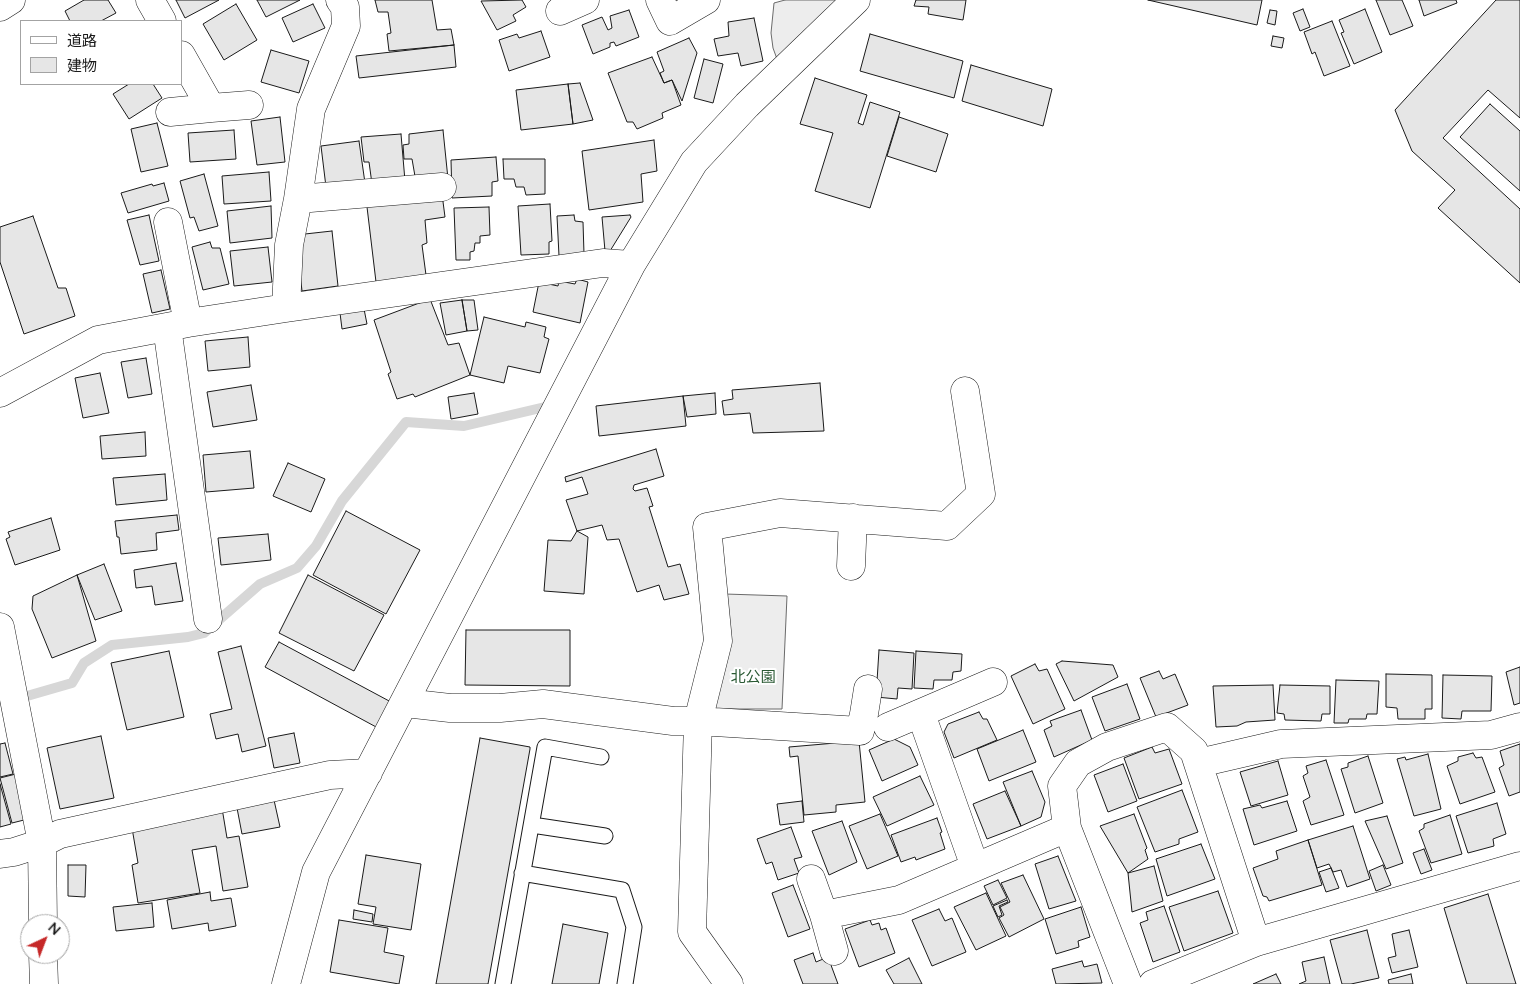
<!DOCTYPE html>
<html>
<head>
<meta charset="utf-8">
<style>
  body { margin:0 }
  #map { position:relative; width:1520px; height:984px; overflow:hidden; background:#fff; font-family:Lato,"Noto Sans JP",sans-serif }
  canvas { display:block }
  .legend { position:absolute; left:20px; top:20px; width:162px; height:65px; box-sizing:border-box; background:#fff; border:1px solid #a3a3a3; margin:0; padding:6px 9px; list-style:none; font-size:15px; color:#1a1a1a }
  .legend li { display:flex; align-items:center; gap:10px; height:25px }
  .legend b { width:25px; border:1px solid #a3a3a3 }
  .north { position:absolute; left:20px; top:914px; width:50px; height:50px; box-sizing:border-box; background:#fff; border:1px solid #a3a3a3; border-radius:50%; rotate:43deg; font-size:14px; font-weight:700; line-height:20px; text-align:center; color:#1a1a1a }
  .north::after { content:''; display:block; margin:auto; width:18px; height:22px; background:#c62828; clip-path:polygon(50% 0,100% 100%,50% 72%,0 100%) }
</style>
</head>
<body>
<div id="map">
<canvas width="1520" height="984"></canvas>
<ul class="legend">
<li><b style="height:6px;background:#fff"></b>道路</li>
<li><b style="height:14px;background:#e6e6e6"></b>建物</li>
</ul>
<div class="north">N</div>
</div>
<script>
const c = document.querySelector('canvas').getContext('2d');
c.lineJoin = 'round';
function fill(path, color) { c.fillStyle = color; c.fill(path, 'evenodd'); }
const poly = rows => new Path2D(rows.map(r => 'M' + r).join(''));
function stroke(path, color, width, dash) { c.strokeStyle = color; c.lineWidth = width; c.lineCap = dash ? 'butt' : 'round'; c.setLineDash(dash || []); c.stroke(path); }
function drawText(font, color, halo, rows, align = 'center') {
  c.font = font + ' Lato,"Noto Sans JP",sans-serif'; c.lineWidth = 4; c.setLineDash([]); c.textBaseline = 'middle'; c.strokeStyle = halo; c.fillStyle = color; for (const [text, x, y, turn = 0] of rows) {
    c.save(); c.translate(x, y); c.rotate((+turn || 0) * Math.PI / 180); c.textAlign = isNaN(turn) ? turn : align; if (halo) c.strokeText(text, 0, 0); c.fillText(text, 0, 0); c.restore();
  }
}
const built = poly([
  [785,0,842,0,777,59,773,48,771,33,774,3,785,0],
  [725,594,787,596,782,709,713,709,725,594]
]);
fill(built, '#ededed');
stroke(built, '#6a6a6a', 1);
stroke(poly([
  [27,696,72,683,84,663,112,645,188,637,204,633,260,584,297,568,316,546,342,501,406,422,464,426,545,407]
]), '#d7d7d7', 10);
const building = poly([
  [84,0,108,0,116,13,101,21,70,21,65,11,84,0],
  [176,0,219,0,185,18,176,0],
  [257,0,300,0,266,17,257,0],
  [375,0,432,0,437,30,451,29,454,45,389,51,387,34,391,33,388,12,378,12,375,0],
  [522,0,526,7,513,15,516,21,497,30,481,1,522,0],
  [916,0,966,0,963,20,928,14,929,7,914,6,916,0],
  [1148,0,1262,0,1257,25,1148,0],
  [1376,0,1402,0,1413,26,1390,35,1376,0],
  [1419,0,1456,0,1457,3,1424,16,1419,0],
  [1496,0,1520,0,1520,118,1488,90,1443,138,1520,209,1520,283,1438,208,1455,190,1412,151,1395,110,1496,0],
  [236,4,257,40,224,60,203,24,236,4],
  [313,4,325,28,293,42,282,18,313,4],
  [1303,9,1310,27,1300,31,1293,13,1303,9],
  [1365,9,1382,52,1354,64,1341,33,1344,32,1339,20,1365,9],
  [629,10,639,37,616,46,614,42,610,43,610,47,593,54,582,25,602,17,608,30,612,28,610,16,629,10],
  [1270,10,1277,11,1275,25,1267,23,1270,10],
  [754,18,763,61,741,66,738,53,718,56,714,39,729,36,728,22,754,18],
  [1332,21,1350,66,1324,76,1315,52,1312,54,1304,32,1332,21],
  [541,31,550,57,509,71,499,40,517,34,519,38,541,31],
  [870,34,963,61,954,98,860,71,870,34],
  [1273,36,1284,38,1282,48,1271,46,1273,36],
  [689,38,697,53,682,101,672,80,664,83,660,73,664,71,657,52,689,38],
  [454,45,456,67,359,78,356,56,454,45],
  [271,50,309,61,299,93,261,82,271,50],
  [652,57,664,83,672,80,681,105,662,113,663,118,637,129,633,122,627,122,608,73,652,57],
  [704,59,723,64,713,103,694,98,704,59],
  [971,65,1052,89,1043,126,962,101,971,65],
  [815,78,867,95,858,123,863,125,870,102,900,112,870,208,815,191,833,133,800,124,815,78],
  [580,83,593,120,573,124,568,84,580,83],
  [129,84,153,84,162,98,129,119,113,94,129,84],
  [568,84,573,124,521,130,516,90,568,84],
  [1490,104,1520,131,1520,191,1460,137,1490,104],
  [280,117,285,162,257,165,251,121,280,117],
  [899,117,948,134,936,172,887,156,899,117],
  [157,123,168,166,141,172,131,129,157,123],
  [234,130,236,159,190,162,188,133,234,130],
  [443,130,448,179,416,182,412,159,404,159,403,145,409,144,409,134,443,130],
  [401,134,405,181,372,184,369,162,364,162,361,137,401,134],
  [654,140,657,171,641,174,643,202,589,210,582,151,654,140],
  [359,141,365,183,326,187,321,146,359,141],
  [496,157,498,181,492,182,492,196,452,198,451,160,496,157],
  [503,159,545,159,545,194,526,195,524,187,516,187,514,179,504,179,503,159],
  [269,172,271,201,224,204,222,176,269,172],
  [204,174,218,226,199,231,194,217,190,218,180,181,204,174],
  [164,183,169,201,128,213,121,193,152,184,153,186,164,183],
  [442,194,445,217,425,220,427,243,422,245,426,275,376,282,367,207,442,194],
  [550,204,552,241,549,242,549,254,521,255,518,206,550,204],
  [271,206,272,238,230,243,227,211,271,206],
  [489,207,490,235,480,236,480,243,475,243,474,251,470,252,470,260,456,260,454,208,489,207],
  [149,215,159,261,140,265,127,220,149,215],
  [574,215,575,221,583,222,584,254,559,256,557,216,574,215],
  [630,215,631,217,610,251,605,251,602,217,630,215],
  [33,216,58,288,66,288,75,316,24,334,0,262,0,227,33,216],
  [332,231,338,286,302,291,296,235,332,231],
  [210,242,212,248,220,248,229,284,203,290,192,247,210,242],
  [268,247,272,282,234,286,230,251,268,247],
  [161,270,170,309,152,313,143,274,161,270],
  [577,279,588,282,580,323,533,312,539,282,558,286,559,281,575,284,577,279],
  [430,299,448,345,459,343,470,375,415,397,413,394,397,399,388,374,391,372,374,320,430,299],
  [462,300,474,300,478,330,467,331,462,300],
  [462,300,467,331,446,335,440,303,462,300],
  [364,309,367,324,342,329,340,313,364,309],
  [484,317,525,327,526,322,546,327,544,337,549,339,540,373,508,366,504,383,470,375,484,317],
  [248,337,250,367,208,371,205,341,248,337],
  [146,358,152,394,128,398,121,362,146,358],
  [100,373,109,413,83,418,75,378,100,373],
  [820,383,824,431,753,433,750,413,724,415,722,401,733,399,732,390,820,383],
  [251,385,257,420,213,427,207,392,251,385],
  [474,393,478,414,451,419,448,397,474,393],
  [715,393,716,414,687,417,683,396,715,393],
  [683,396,686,426,599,436,596,406,683,396],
  [145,432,146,456,102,459,100,436,145,432],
  [656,449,664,476,634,485,633,489,635,491,647,488,653,506,649,507,668,567,680,564,689,594,664,600,659,585,637,592,619,539,607,540,602,525,577,531,566,500,588,494,582,477,566,482,565,477,656,449],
  [250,451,254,488,206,492,203,455,250,451],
  [288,463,325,479,311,512,273,496,288,463],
  [165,474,167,500,116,505,113,478,165,474],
  [346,511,420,550,386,614,313,575,346,511],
  [177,515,179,530,156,533,157,550,121,554,119,537,117,537,115,521,177,515],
  [51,518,60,550,15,565,6,539,10,537,8,532,51,518],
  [577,531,588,537,584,594,544,591,548,540,571,541,577,531],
  [268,534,271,560,221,565,218,538,268,534],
  [176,563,183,601,155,605,152,586,136,588,134,570,176,563],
  [104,564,122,611,95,620,77,575,104,564],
  [77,575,96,641,52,658,32,609,33,596,77,575],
  [308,575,384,615,354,671,279,633,308,575],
  [466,630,570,630,570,686,465,685,466,630],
  [279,642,391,702,378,728,265,667,279,642],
  [241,646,266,746,242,752,238,734,216,739,210,714,232,709,218,652,241,646],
  [879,650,914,653,912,689,898,688,897,699,876,697,879,650],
  [169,651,184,717,127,730,111,663,169,651],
  [916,651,962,654,961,671,953,672,952,680,934,680,933,689,914,688,916,651],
  [1062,661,1113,665,1118,677,1074,701,1056,664,1062,661],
  [1035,664,1039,671,1047,669,1065,709,1033,724,1011,676,1035,664],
  [1520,667,1520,703,1514,705,1506,672,1520,667],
  [1159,671,1163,679,1175,674,1188,705,1156,717,1140,678,1159,671],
  [1386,674,1432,675,1432,709,1425,709,1425,719,1398,719,1397,708,1386,707,1386,674],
  [1443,675,1492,676,1491,711,1462,711,1461,719,1442,718,1443,675],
  [1336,680,1379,681,1377,714,1367,714,1366,719,1349,719,1348,723,1334,723,1336,680],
  [1127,684,1140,719,1105,731,1092,697,1127,684],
  [1273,685,1275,720,1246,722,1237,726,1216,727,1213,686,1273,685],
  [1280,685,1330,686,1330,714,1322,714,1321,721,1285,720,1284,714,1277,713,1280,685],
  [1081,710,1092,740,1054,757,1044,730,1052,726,1050,721,1081,710],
  [979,712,983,719,987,719,997,740,954,758,944,732,948,724,979,712],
  [1023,730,1036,762,989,781,977,749,1023,730],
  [294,733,300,763,274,768,268,738,294,733],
  [101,736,114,798,60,809,47,748,101,736],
  [480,738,530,747,530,749,488,984,436,984,480,738],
  [894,739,910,747,918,765,882,781,869,750,894,739],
  [859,741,865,802,836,805,836,812,804,815,798,756,790,757,789,747,859,741],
  [5,743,13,774,0,777,0,744,5,743],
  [1520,744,1520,792,1509,796,1499,768,1504,765,1500,751,1520,744],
  [1152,747,1155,753,1169,749,1182,784,1139,799,1124,758,1152,747],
  [1473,753,1476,758,1482,757,1495,792,1460,804,1447,766,1458,761,1458,757,1473,753],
  [1428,754,1441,809,1414,816,1397,759,1405,757,1406,760,1428,754],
  [1368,756,1383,803,1355,813,1341,769,1348,767,1348,763,1368,756],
  [1326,760,1344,815,1311,825,1303,801,1310,797,1303,776,1308,773,1306,766,1326,760],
  [1278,761,1288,795,1251,806,1240,772,1278,761],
  [1123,764,1137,801,1108,812,1094,775,1123,764],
  [1032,771,1045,802,1041,817,1021,826,1003,782,1032,771],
  [20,773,32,818,12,823,0,778,20,773],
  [920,776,934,805,887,826,873,797,920,776],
  [0,784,11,824,0,827,0,784],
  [1182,790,1198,832,1179,839,1179,844,1155,852,1137,807,1182,790],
  [1005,791,1021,826,987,839,973,804,1005,791],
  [274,800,280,827,242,834,237,808,274,800],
  [802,801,804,822,780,825,777,804,802,801],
  [1287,801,1297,831,1254,845,1243,809,1260,805,1262,808,1287,801],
  [1497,803,1506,834,1493,839,1494,846,1468,853,1456,816,1497,803],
  [222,808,227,838,239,836,248,887,223,891,216,846,192,850,200,893,138,903,132,865,138,863,132,828,222,808],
  [880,814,898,856,867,869,849,826,880,814],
  [1134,814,1147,848,1145,850,1148,859,1128,873,1100,826,1134,814],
  [1450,815,1462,854,1431,863,1419,831,1424,828,1424,824,1450,815],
  [1387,816,1403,863,1386,869,1365,821,1387,816],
  [937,818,942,832,940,833,945,849,916,860,915,857,901,862,891,835,937,818],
  [842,821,857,862,829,875,812,831,842,821],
  [1353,826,1370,879,1347,887,1341,870,1333,872,1329,864,1317,868,1308,840,1353,826],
  [791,827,802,857,794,859,799,873,778,880,772,862,766,864,757,839,791,827],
  [1308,840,1322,885,1269,901,1267,897,1263,896,1253,868,1278,859,1276,851,1308,840],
  [1201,844,1215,879,1167,896,1156,859,1201,844],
  [1424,849,1432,870,1421,874,1413,853,1424,849],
  [366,855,421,864,411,930,373,924,376,907,358,904,366,855],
  [1058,856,1076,901,1049,909,1035,864,1058,856],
  [68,865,86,865,85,897,68,896,68,865],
  [1383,865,1391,885,1376,891,1369,871,1383,865],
  [1154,866,1163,901,1132,912,1128,873,1154,866],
  [1331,868,1339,888,1326,892,1319,872,1331,868],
  [1023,875,1044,919,1009,937,999,918,1004,915,1000,907,1010,902,1001,883,1023,875],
  [998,880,1007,898,993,905,984,886,998,880],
  [793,885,810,929,788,937,772,893,793,885],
  [1218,891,1233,933,1184,951,1169,907,1218,891],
  [210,892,211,901,231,898,236,926,209,931,208,923,172,929,167,900,210,892],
  [986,893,1006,936,976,950,954,907,986,893],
  [1488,894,1516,984,1467,984,1444,908,1488,894],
  [1007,900,1008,902,999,906,1002,915,998,917,993,906,1007,900],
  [152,903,154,927,116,931,113,907,152,903],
  [1164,906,1180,952,1153,962,1140,923,1148,920,1146,912,1164,906],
  [1081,907,1090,937,1078,941,1079,947,1056,954,1045,919,1081,907],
  [939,909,945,921,952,918,966,952,932,966,912,920,939,909],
  [354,910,373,914,372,922,353,919,354,910],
  [339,920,388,928,384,952,404,956,399,984,330,972,339,920],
  [870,920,872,925,879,923,881,930,886,928,895,953,859,967,845,929,870,920],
  [563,924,608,933,599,984,552,984,563,924],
  [1367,930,1379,978,1351,984,1342,984,1330,940,1367,930],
  [1409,930,1418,967,1392,973,1388,958,1396,956,1392,934,1409,930],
  [813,953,816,962,828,957,838,984,803,984,794,960,813,953],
  [1324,957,1330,984,1299,984,1306,981,1302,962,1324,957],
  [909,958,922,984,894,984,886,970,909,958],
  [1082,961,1084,967,1097,964,1102,983,1056,984,1052,969,1082,961],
  [1276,974,1281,984,1253,984,1276,974],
  [1411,974,1413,984,1389,984,1388,980,1411,974]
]);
fill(building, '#e6e6e6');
stroke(building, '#1a1a1a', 1);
const service = poly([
  [532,825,605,836],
  [522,873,622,890,634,927,625,984],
  [503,984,545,747,601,757]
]);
const minor = poly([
  [150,0,162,21],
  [660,0,670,21,706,0],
  [0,7,11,0],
  [560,11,585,0],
  [181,55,211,108,249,105],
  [170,112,211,108],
  [298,199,442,187],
  [168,222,188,323],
  [286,308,289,245,298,199,311,109,346,26,345,7,340,0],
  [167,327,208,619],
  [0,393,98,340,188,323,286,308,603,263,631,265],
  [851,566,853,518],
  [0,627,42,843,43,924],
  [405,703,450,708,500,708,543,704,673,721,698,721,860,731,864,714,868,689],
  [921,714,975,867],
  [888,727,993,682],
  [1199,763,1281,744,1491,735,1520,727],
  [0,854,14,852,42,843,60,834,224,798,330,775,368,773],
  [811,879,824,915,834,951],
  [824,915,899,900,1067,828],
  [43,954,44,984],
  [286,984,316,872,631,265,694,162,747,105,856,0],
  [729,984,692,932,698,721,718,641,707,527,780,513,947,526,981,494,965,391],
  [1128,984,1067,828,1062,786,1078,763,1107,747,1167,727,1194,751,1256,942],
  [1153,984,1256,942,1520,866]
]);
stroke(service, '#1a1a1a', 17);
stroke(minor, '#1a1a1a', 29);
stroke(service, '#fff', 15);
stroke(minor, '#fff', 28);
drawText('15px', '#2b5a34', '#fff', [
  ["北公園",753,677]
]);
</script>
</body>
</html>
